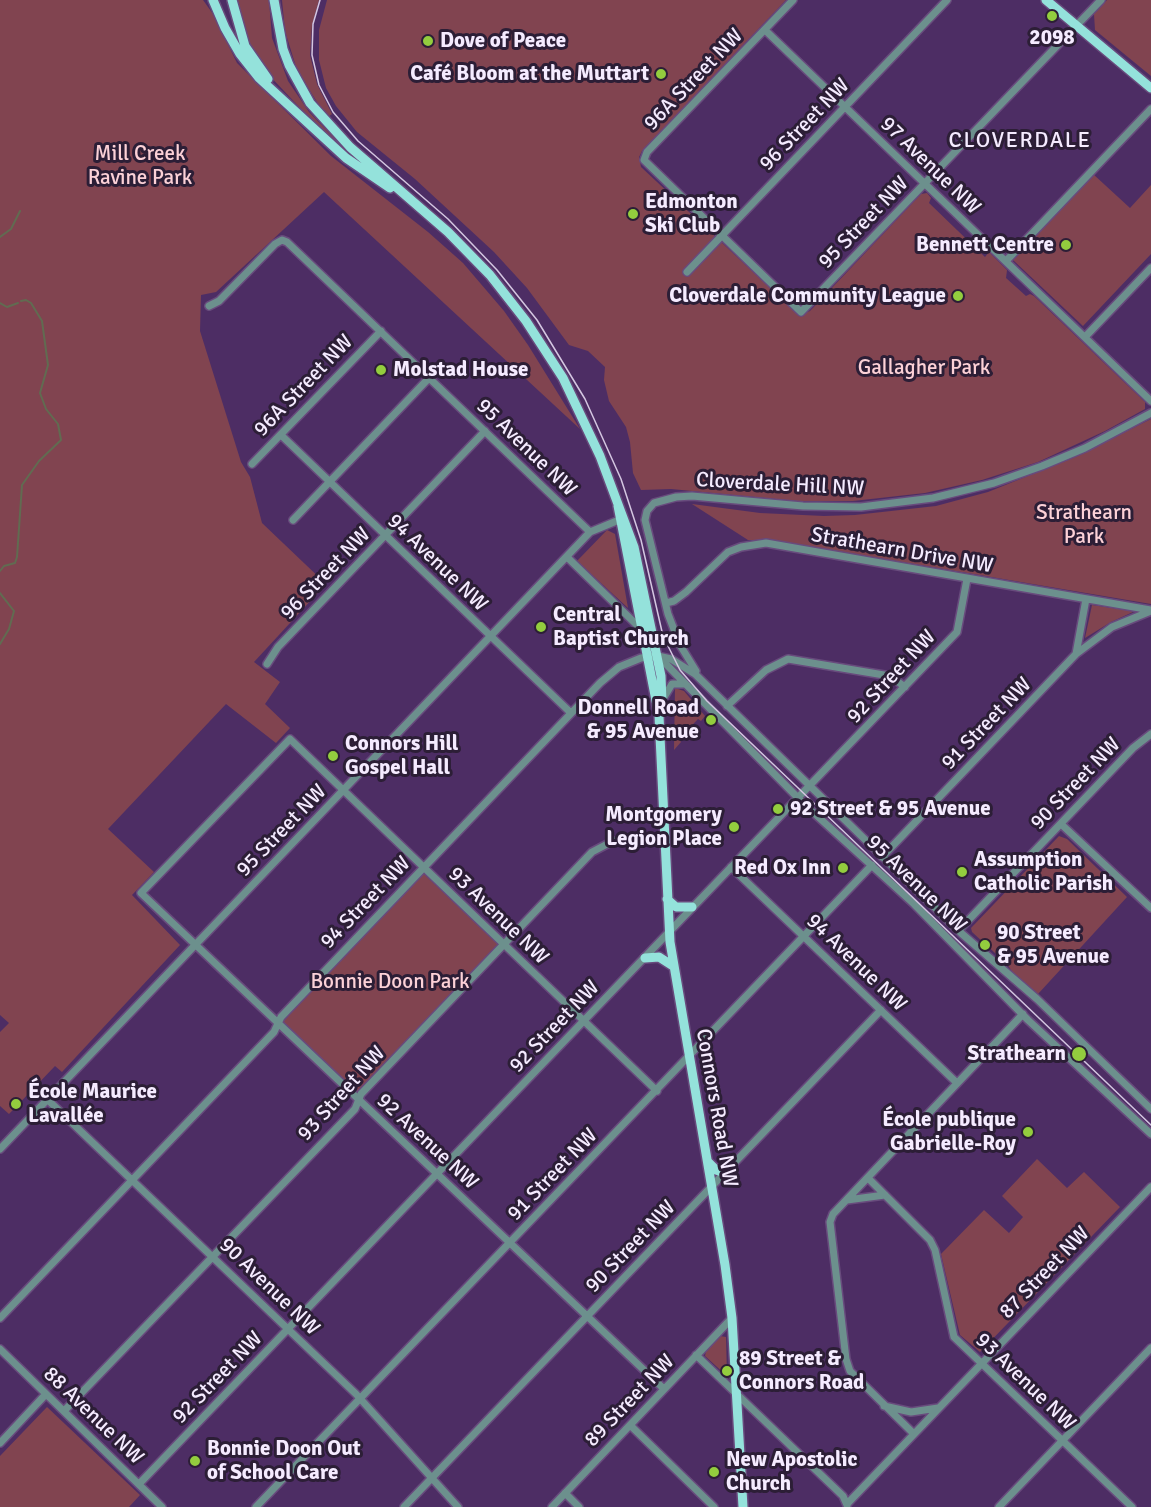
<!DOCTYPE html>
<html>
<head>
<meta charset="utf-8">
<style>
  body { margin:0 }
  canvas { display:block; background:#4d2d64 }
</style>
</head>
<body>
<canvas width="1151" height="1507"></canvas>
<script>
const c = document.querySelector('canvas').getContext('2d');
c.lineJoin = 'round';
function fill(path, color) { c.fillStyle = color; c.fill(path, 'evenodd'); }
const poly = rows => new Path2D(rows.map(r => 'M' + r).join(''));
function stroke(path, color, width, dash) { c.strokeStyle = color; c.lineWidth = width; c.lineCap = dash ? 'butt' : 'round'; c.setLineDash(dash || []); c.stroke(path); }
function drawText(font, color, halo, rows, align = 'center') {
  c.font = font + ' Signika,sans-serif'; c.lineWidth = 6; c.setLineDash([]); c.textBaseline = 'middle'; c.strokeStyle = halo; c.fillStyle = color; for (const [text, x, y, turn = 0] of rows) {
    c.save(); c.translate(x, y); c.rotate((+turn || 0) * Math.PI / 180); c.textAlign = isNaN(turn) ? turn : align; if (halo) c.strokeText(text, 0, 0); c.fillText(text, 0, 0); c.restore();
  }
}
fill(poly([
  [0,0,203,0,213,14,237,63,331,156,428,232,463,263,504,311,528,345,580,429,324,192,216,292,201,295,200,331,241,462,250,477,262,523,326,584,254,662,280,682,265,704,290,728,276,743,226,704,108,829,154,872,132,895,180,945,62,1072,55,1066,9,1114,0,1106,0,1032,9,1023,0,1015],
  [236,0,269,0,272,38,288,81,309,112,343,147,340,150,266,72,244,36],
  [282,0,319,0,312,25,310,55,317,84,332,114,327,118,297,70,285,31],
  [327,0,786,0,642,151,639,157,641,167,799,315,810,311,921,194,927,193,931,198,929,203,985,257,989,252,1007,270,1006,278,1026,296,1030,294,1034,296,1145,402,1145,409,1105,431,1038,462,982,480,925,493,853,501,797,501,671,489,641,490,633,473,630,442,626,427,609,401,604,380,605,367,588,351,569,345,527,288,494,252,415,179,357,132,336,106,326,88,319,60,319,30],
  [1107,0,1151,0,1151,76,1095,30,1094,14],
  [1093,174,1130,208,1151,185,1151,254,1083,326,1013,260],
  [1151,419,1151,604,772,540,748,540,692,504,760,513,824,516,855,515,936,506,988,492,1075,457],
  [607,530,615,534,628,608,577,561],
  [1092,605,1132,611,1133,612,1111,622,1085,638],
  [675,688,684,691,705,716,701,721,698,719,679,739,681,742,674,750],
  [1059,836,1067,839,1127,897,1038,994,1013,973,1007,964,972,932,971,928],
  [423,873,498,944,357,1092,282,1021],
  [1037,1159,1067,1188,1084,1172,1120,1207,980,1352,960,1335,941,1254,984,1210,1009,1233,1023,1217,1002,1196],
  [720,1336,726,1337,727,1376,705,1356,706,1351],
  [47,1407,140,1495,129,1507,0,1507,0,1456]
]), '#814450');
stroke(poly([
  [0,237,11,229,20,211],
  [0,303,7,307,18,303],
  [0,571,4,566,15,563,17,557,22,485,39,461,61,440,58,424,46,409,40,393,48,365,42,321,31,303,26,300,21,301],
  [0,593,14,611,9,629,0,644]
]), '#616b51', 2);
const minor = poly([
  [793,0,647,152,644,160,801,312,1101,0],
  [765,30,1151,401],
  [1006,261,1151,109],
  [687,272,947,0],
  [209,306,219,301,275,244,282,240,287,242,590,532],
  [1085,337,1151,268],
  [281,435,571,713],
  [252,464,381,331],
  [293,520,429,378],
  [567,557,640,628],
  [666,603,674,601,686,592,728,552,741,547,766,543,1151,610],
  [1076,654,1112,627,1151,611],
  [658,656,804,804,914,904,1028,1020,1151,1134],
  [267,664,278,647,485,431],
  [696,671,680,645,668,614,645,520,647,511,654,503,676,497,692,496,803,506,861,507,933,498,994,483,1042,466,1085,448,1151,413],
  [663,699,672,684,684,684],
  [727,706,766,670,788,659,890,676,905,687],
  [1061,824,1151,908],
  [882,857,1076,654,1086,599],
  [731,867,957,1083],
  [959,930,1133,748,1151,734],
  [657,1091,290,739,141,893,664,1389],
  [48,1100,356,1394,458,1507],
  [0,1149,590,532,619,520],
  [868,1178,930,1240,935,1250,954,1337,1132,1507],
  [847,1200,885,1195],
  [0,1318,274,1032,281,1017,600,683,619,667,641,658,658,656,671,659,695,674,961,933,1037,999,1151,1109],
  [0,1349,162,1507],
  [696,1355,843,1496,847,1505],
  [884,1406,911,1412,938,1408],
  [64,1411,355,1109,361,1094,592,852,613,841,664,839],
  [630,1425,714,1507],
  [914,1434,850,1371,846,1359,830,1222,833,1214,1023,1014],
  [0,1443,46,1394],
  [139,1484,957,632,967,579],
  [565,1493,579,1507],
  [847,1504,1151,1187],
  [256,1507,872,865],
  [404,1507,881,1010],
  [552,1507,732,1318],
  [999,1507,1151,1348]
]);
const major = poly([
  [213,0,225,28,240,54,259,78,346,158,390,188],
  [232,0,245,46,268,79],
  [274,0,283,49,289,65,310,103,350,147,448,232,490,275,526,321,563,378,600,456,634,547,661,676,662,702,659,714],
  [1046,0,1151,88],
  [618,506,659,716,670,942,725,1265,732,1318,743,1507],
  [667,899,676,907,692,907],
  [645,958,659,957,673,966],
  [708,1162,716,1170,725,1173]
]);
stroke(minor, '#684b7d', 10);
stroke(major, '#684b7d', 12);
stroke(minor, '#6c908d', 7);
stroke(major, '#94e2db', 9);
stroke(poly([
  [320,0,313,24,312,55,319,85,333,112,358,141,448,219,497,270,537,320,585,399,621,479,641,540,663,636,680,670,707,701,1151,1125]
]), '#d4c6e1', 1.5);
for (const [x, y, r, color] of [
  [1052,16,6,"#93cd3e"],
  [428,41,6,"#93cd3e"],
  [661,74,6,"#93cd3e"],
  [633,214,6,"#93cd3e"],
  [1066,245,6,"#93cd3e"],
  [958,296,6,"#93cd3e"],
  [381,370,6,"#93cd3e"],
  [541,627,6,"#93cd3e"],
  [711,720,6,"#93cd3e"],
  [333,756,6,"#93cd3e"],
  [778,809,6,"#93cd3e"],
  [734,827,6,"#93cd3e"],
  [843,868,6,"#93cd3e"],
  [962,872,6,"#93cd3e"],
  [985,945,6,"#93cd3e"],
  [1079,1054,8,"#93cd3e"],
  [16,1104,6,"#93cd3e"],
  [1028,1132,6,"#93cd3e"],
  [727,1371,6,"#93cd3e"],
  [195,1461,6,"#93cd3e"],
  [714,1472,6,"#93cd3e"]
]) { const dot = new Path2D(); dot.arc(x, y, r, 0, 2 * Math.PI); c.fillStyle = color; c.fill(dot); stroke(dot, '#2c1e36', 2); }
drawText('bold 21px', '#f5ebff', '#2c1e36', [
  ["2098",1052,38,"center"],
  ["Dove of Peace",440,41],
  ["Café Bloom at the Muttart",649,74,"right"],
  ["Edmonton",645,202],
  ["Ski Club",645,226],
  ["Bennett Centre",1054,245,"right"],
  ["Cloverdale Community League",946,296,"right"],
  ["Molstad House",393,370],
  ["Central",553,615],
  ["Baptist Church",553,639],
  ["Donnell Road",699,708,"right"],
  ["& 95 Avenue",699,732,"right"],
  ["Connors Hill",345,744],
  ["Gospel Hall",345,768],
  ["92 Street & 95 Avenue",790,809],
  ["Montgomery",722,815,"right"],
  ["Legion Place",722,839,"right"],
  ["Assumption",974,860],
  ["Catholic Parish",974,884],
  ["Red Ox Inn",831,868,"right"],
  ["90 Street",997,933],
  ["& 95 Avenue",997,957],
  ["Strathearn",1066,1054,"right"],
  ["École Maurice",28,1092],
  ["Lavallée",28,1116],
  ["École publique",1016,1120,"right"],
  ["Gabrielle-Roy",1016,1144,"right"],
  ["89 Street &",739,1359],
  ["Connors Road",739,1383],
  ["Bonnie Doon Out",207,1449],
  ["of School Care",207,1473],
  ["New Apostolic",726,1460],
  ["Church",726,1484]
], 'left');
drawText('21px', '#f5ebff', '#2c1e36', [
  ["96A Street NW",694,80,-46],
  ["96 Street NW",805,125,-46],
  ["97 Avenue NW",930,166,44],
  ["95 Street NW",864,223,-46],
  ["96A Street NW",304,386,-46],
  ["95 Avenue NW",526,448,44],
  ["Cloverdale Hill NW",780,485,3],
  ["Strathearn Drive NW",902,551,10],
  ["94 Avenue NW",437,563,44],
  ["96 Street NW",326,574,-46],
  ["92 Street NW",892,677,-47],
  ["91 Street NW",987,724,-46],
  ["90 Street NW",1076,784,-46],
  ["95 Street NW",282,831,-46],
  ["95 Avenue NW",916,884,44],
  ["94 Street NW",366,903,-46],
  ["93 Avenue NW",498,916,44],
  ["94 Avenue NW",856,963,44],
  ["92 Street NW",555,1027,-46],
  ["93 Street NW",342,1094,-48],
  ["Connors Road NW",716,1108,80],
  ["92 Avenue NW",427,1142,43],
  ["91 Street NW",553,1175,-46],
  ["90 Street NW",631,1247,-46],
  ["87 Street NW",1045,1273,-46],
  ["90 Avenue NW",269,1287,44],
  ["92 Street NW",218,1378,-46],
  ["93 Avenue NW",1025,1382,44],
  ["89 Street NW",630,1401,-46],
  ["88 Avenue NW",93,1416,44]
]);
drawText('21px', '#fcd1d7', '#2c1e36', [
  ["Mill Creek",140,154],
  ["Ravine Park",140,178],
  ["Gallagher Park",924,368],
  ["Strathearn",1084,513],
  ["Park",1084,537],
  ["Bonnie Doon Park",390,982]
]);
c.letterSpacing = '1.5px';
drawText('22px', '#f5ebff', '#2c1e36', [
  ["CLOVERDALE",1020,141]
]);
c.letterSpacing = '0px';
</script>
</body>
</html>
